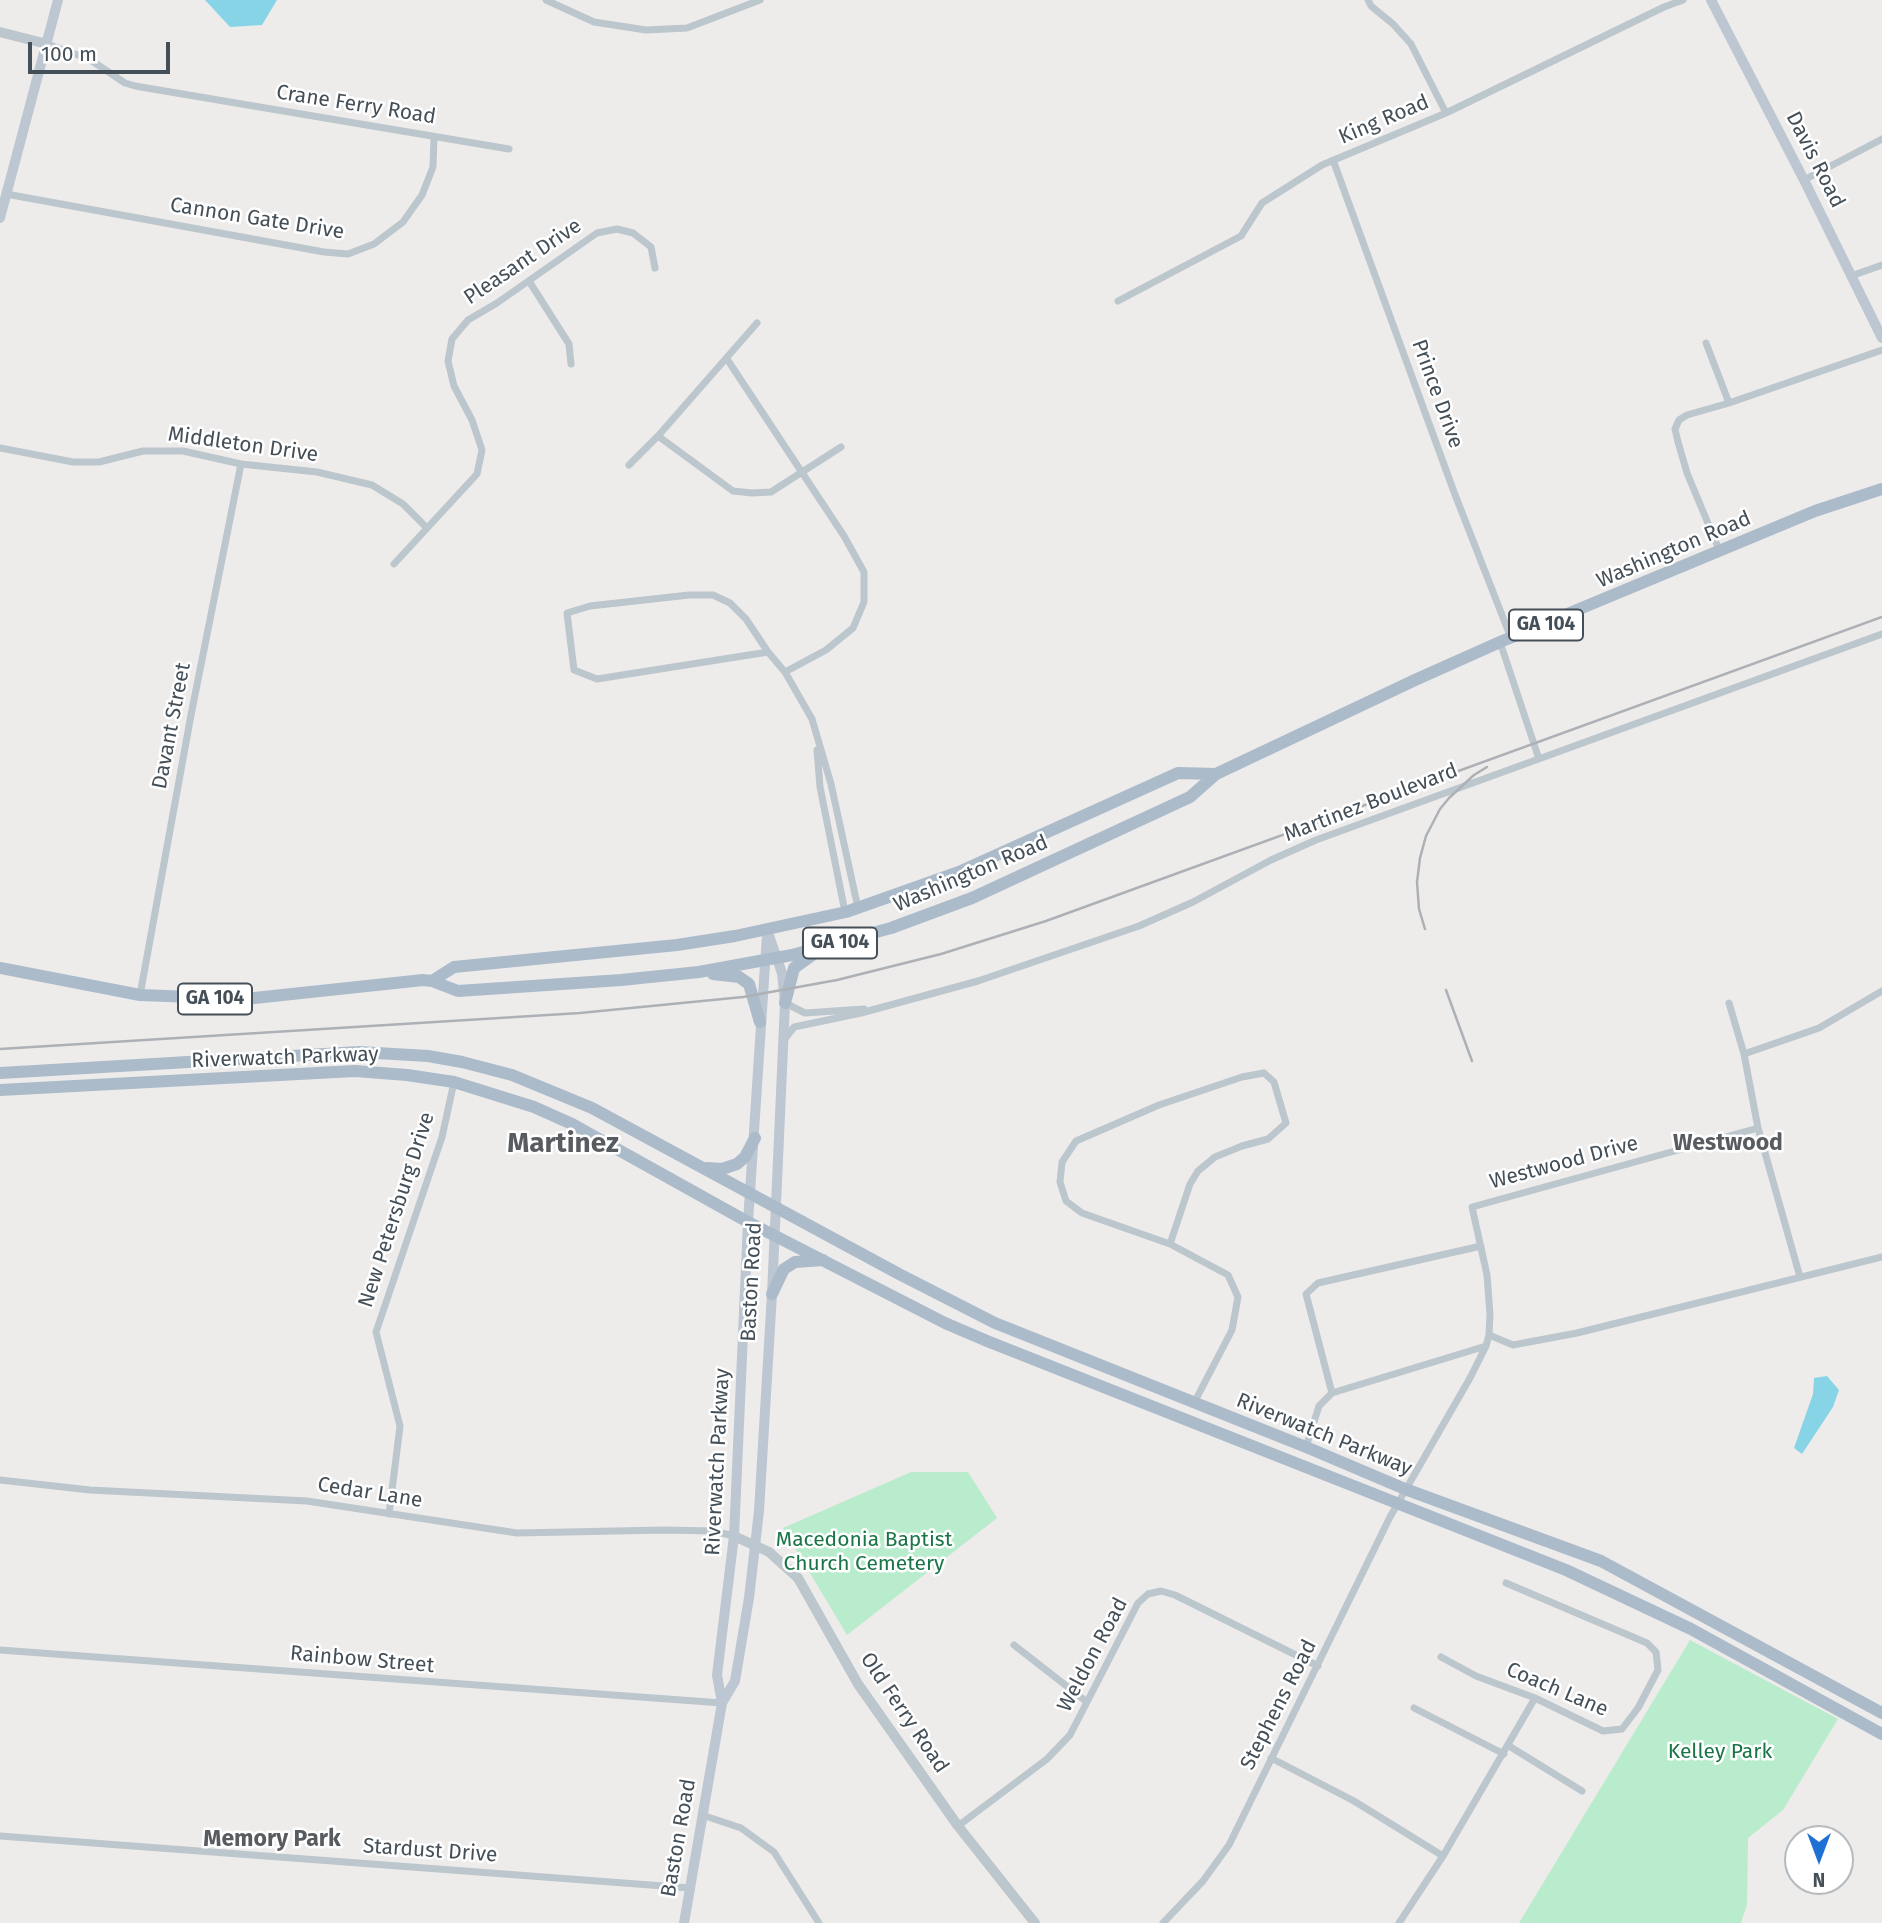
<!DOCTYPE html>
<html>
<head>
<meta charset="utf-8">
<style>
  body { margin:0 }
  #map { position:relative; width:1882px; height:1923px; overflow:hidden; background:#eeebeb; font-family:"Fira Sans",sans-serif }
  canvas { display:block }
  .north { position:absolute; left:1784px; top:1825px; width:70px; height:70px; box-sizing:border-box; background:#fff; border:2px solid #b4b9bc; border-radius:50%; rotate:180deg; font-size:19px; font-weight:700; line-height:28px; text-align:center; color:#444f58 }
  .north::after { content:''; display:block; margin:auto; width:24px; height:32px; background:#1f70d4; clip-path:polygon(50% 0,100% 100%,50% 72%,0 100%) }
  .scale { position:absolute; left:28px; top:42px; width:142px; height:32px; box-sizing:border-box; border:4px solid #444f58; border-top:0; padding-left:9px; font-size:21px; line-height:24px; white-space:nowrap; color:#444f58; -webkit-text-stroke:5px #fff; paint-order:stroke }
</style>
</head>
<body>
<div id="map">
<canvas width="1882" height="1923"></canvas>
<div class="north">N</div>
<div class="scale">100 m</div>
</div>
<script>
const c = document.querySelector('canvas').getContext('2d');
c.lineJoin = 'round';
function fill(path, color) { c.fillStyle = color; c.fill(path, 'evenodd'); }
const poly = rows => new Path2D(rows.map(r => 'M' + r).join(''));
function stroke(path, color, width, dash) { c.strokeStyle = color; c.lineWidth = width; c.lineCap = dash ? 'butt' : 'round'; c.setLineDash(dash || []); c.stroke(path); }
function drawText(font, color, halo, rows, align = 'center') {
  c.font = font + ' "Fira Sans",sans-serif'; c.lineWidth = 5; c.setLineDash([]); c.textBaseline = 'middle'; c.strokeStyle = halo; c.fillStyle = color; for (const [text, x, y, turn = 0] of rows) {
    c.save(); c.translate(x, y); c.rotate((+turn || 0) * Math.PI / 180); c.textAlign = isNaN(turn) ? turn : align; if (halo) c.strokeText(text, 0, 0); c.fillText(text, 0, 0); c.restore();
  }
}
fill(poly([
  [911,1472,968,1472,997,1518,847,1635,783,1528],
  [1690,1640,1838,1719,1783,1810,1748,1838,1747,1904,1741,1923,1519,1923]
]), '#b9eccc');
fill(poly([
  [205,0,277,0,262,25,230,27],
  [1827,1376,1839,1390,1833,1407,1802,1454,1794,1448,1813,1394,1814,1378]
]), '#88d4e7');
stroke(poly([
  [546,0,594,22,646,30,687,28,760,0],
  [1368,0,1371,6,1393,24,1411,44,1446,113],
  [47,44,89,59,125,83,135,86,509,149],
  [1333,160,1454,492,1511,638],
  [1804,180,1882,139],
  [6,194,324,252,348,254,374,244,403,222,422,195,433,167,434,137],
  [1851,276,1882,265],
  [529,281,569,344,571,364],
  [1118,301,1241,236,1262,203,1322,165,1446,113,1664,7,1683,0],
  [1706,343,1729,403],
  [727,359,844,536,864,572,864,602,853,628,826,650,785,672],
  [658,436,733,491,752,493,771,492,841,447],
  [0,448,73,462,99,462,143,451,183,451,241,464,317,472,372,485,403,504,426,527],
  [629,465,658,436,757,323],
  [1720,552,1687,473,1678,442,1675,429,1679,420,1687,415,1729,403,1882,350],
  [394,564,477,474,482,450,472,420,454,386,448,361,452,339,468,320,497,303,597,233,617,229,633,233,651,247,655,268],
  [1500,642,1539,759],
  [768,652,597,679,574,670,567,613,590,606,689,595,713,595,730,603,746,619,768,652,785,672,812,719,831,784,858,908],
  [817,750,820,787,845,912],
  [140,995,191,715,241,464],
  [785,1003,805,1013,864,1009],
  [1729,1003,1744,1054,1758,1128,1800,1277],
  [784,1040,794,1027,861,1013,978,981,1139,926,1193,902,1271,860,1316,840,1882,634],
  [1744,1054,1819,1028,1882,991],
  [1264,1073,1274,1082,1286,1123,1268,1139,1242,1146,1215,1157,1198,1171,1190,1184,1170,1244,1082,1213,1066,1201,1060,1182,1062,1162,1076,1141,1159,1105,1242,1077,1264,1073],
  [1170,1244,1228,1275,1238,1297,1232,1330,1194,1403],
  [1489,1335,1513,1345,1577,1333,1882,1257],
  [1332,1393,1306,1294,1318,1283,1481,1246],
  [1306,1447,1319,1406,1332,1393,1486,1346],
  [0,1480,90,1490,307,1501,517,1533,665,1530,713,1531,734,1536],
  [389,1514,400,1426,376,1332,442,1137,454,1082],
  [1014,1645,1087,1702],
  [0,1650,722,1703],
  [1441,1657,1476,1676,1535,1698,1603,1731,1622,1729,1638,1708,1658,1670,1656,1652,1647,1643,1506,1583],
  [1414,1708,1504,1754],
  [1509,1746,1582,1791],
  [1271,1758,1354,1801,1443,1856],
  [702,1815,741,1828,774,1852,819,1923],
  [958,1826,1047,1759,1070,1735,1138,1603,1148,1594,1161,1591,1175,1595,1318,1666],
  [0,1836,690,1888],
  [1163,1923,1203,1881,1229,1845,1390,1517,1470,1378,1486,1346,1489,1335,1490,1314,1487,1275,1472,1207,1758,1128],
  [1399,1923,1443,1856,1535,1698]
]), '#bcc6cd', 7);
stroke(poly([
  [0,32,47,44],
  [734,1536,769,1552,798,1578,858,1684,958,1826,1035,1923]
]), '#bcc6cd', 10);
stroke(poly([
  [1711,0,1804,180,1882,338],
  [0,218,58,0],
  [722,1703,717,1675,734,1536,748,1222,767,935],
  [684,1923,722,1703,735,1681,749,1598,759,1511,772,1294,785,1003,782,973,767,930]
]), '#bcc7d2', 10);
stroke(poly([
  [0,968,140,995,245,999,423,980,432,981,458,991,621,980,699,972,792,955,891,928,972,898,1190,797,1216,774,1415,680,1500,642,1815,511,1882,489],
  [713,974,739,977,749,984,760,1022],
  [432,981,454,967,677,945,735,936,846,912,959,872,1178,773,1216,774],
  [785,1003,794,968,815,953],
  [0,1073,359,1052,428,1056,462,1062,512,1075,592,1108,899,1274,995,1323,1306,1447,1405,1489,1601,1561,1882,1713],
  [0,1090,355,1071,407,1075,454,1082,534,1107,572,1124,748,1222,945,1323,987,1341,1566,1570,1691,1629,1882,1734],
  [707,1168,722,1169,737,1164,745,1157,755,1138],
  [772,1294,784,1269,795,1262,823,1260]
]), '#abbbca', 12);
stroke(poly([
  [1425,929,1419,909,1417,882,1420,858,1426,836,1440,809,1449,798,1474,775,1487,767],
  [1446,990,1472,1061],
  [0,1049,580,1013,743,997,837,980,941,954,1046,921,1882,617]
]), '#adb1b6', 2.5);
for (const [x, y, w] of [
  [1546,625,74],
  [840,943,74],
  [215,999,74]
]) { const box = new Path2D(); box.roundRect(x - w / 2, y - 15.5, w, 31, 5); c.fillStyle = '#fff'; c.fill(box); stroke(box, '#444f58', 2); }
drawText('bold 19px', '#444f58', null, [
  ["GA 104",1546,625],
  ["GA 104",840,943],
  ["GA 104",215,999]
]);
drawText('21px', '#444f58', '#fff', [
  ["Crane Ferry Road",356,105,9],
  ["King Road",1384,120,-23],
  ["Davis Road",1815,160,63],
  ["Cannon Gate Drive",257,219,9],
  ["Pleasant Drive",523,262,-34],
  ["Prince Drive",1437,394,70],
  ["Middleton Drive",243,445,8],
  ["Washington Road",1674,550,-23],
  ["Davant Street",172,726,-79],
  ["Martinez Boulevard",1371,803,-21],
  ["Washington Road",971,874,-23],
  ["Riverwatch Parkway",285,1058,-2],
  ["Westwood Drive",1564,1163,-15],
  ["New Petersburg Drive",397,1210,-72],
  ["Baston Road",752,1282,-87],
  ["Riverwatch Parkway",1324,1435,22],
  ["Riverwatch Parkway",718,1462,-87],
  ["Cedar Lane",370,1493,9],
  ["Weldon Road",1093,1655,-62],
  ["Rainbow Street",362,1660,5],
  ["Coach Lane",1557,1690,23],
  ["Stephens Road",1279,1705,-63],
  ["Old Ferry Road",904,1713,56],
  ["Baston Road",679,1838,-80],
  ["Stardust Drive",430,1851,4]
]);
drawText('21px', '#197546', '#fff', [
  ["Macedonia Baptist",864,1540],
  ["Church Cemetery",864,1564],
  ["Kelley Park",1720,1752]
]);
drawText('bold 23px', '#585c60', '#fff', [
  ["Westwood",1728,1144],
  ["Memory Park",272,1840]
]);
drawText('bold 28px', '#585c60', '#fff', [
  ["Martinez",563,1144]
]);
</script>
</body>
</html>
